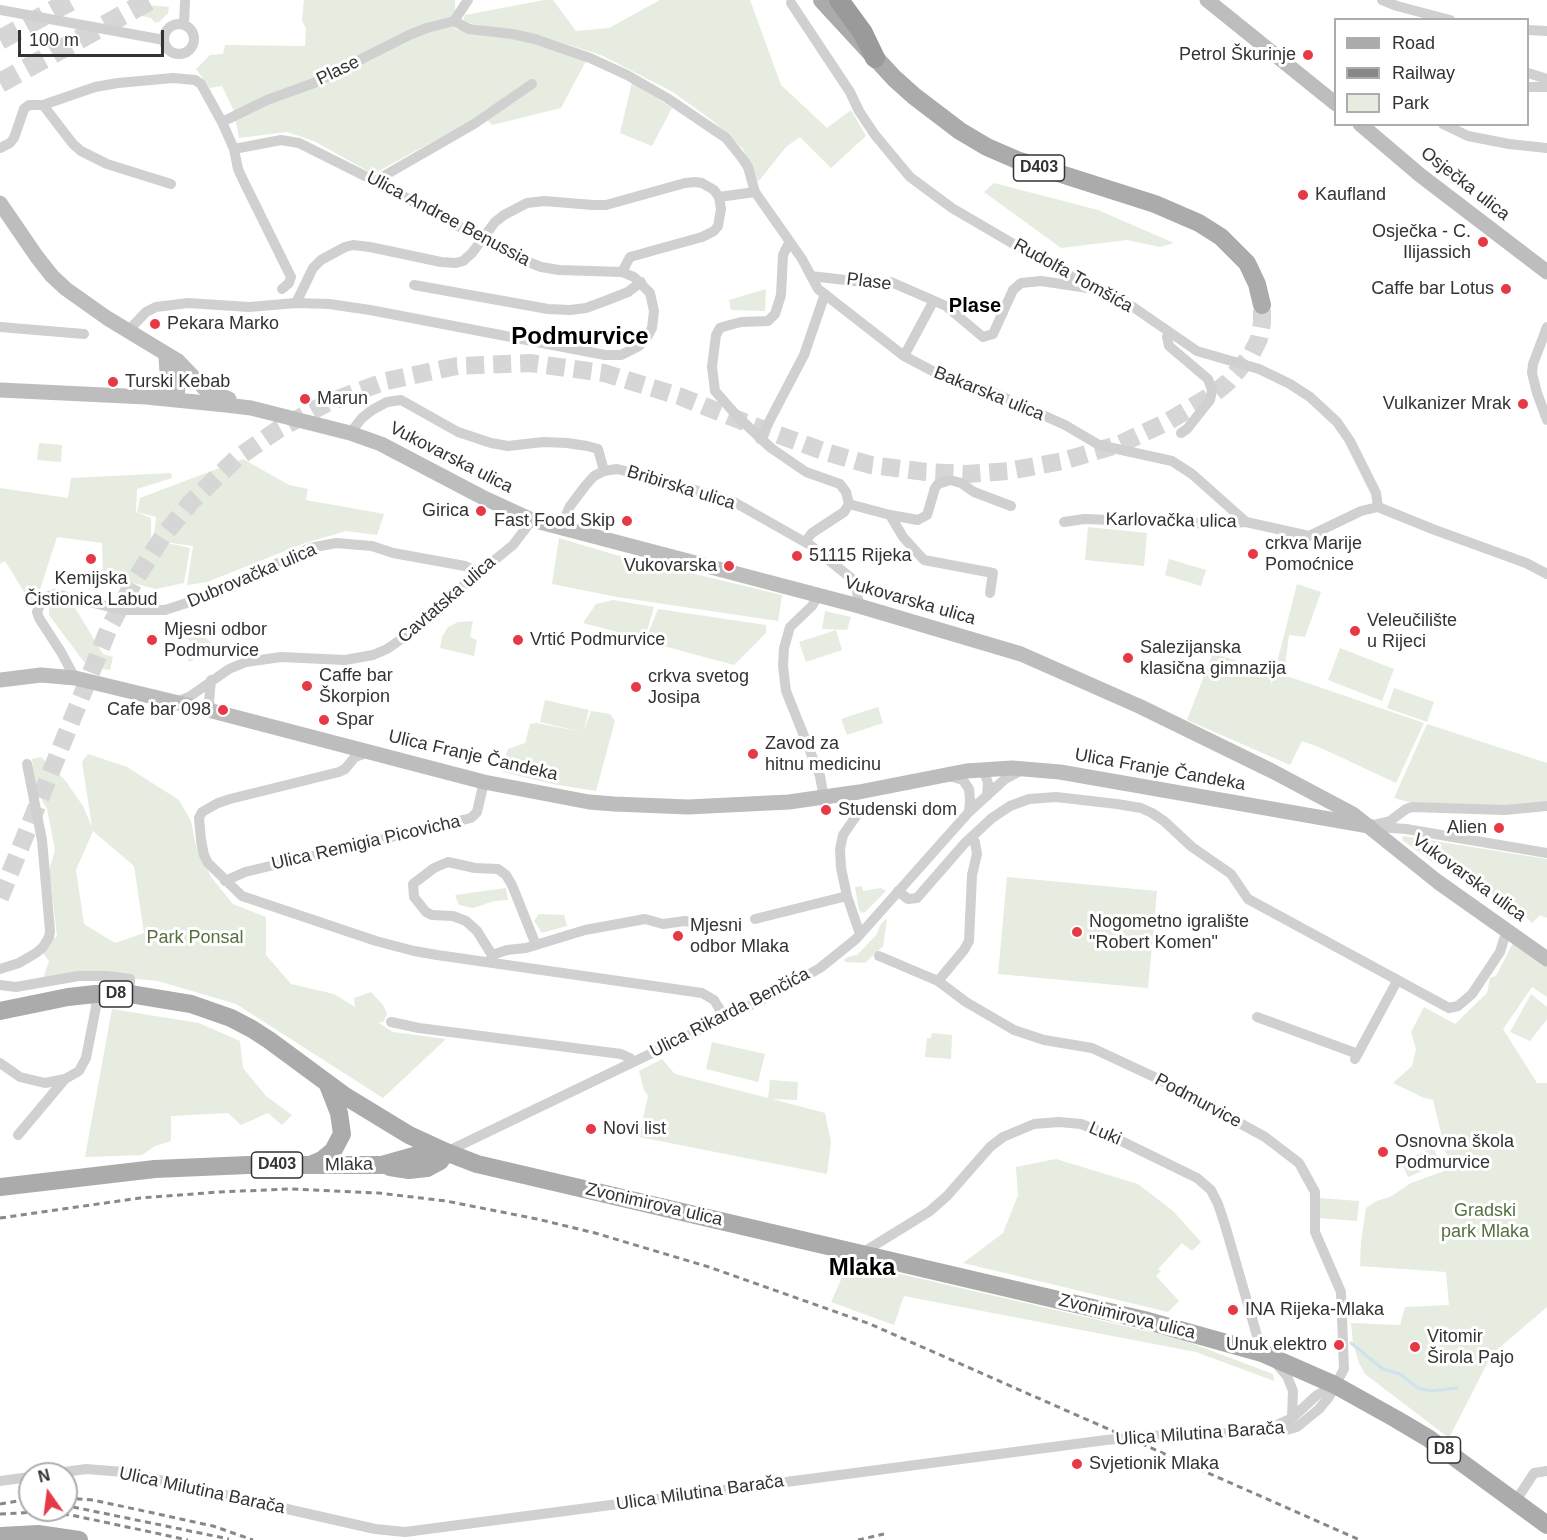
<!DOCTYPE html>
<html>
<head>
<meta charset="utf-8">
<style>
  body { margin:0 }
  #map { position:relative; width:1547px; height:1540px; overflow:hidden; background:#fff; font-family:Helvetica,sans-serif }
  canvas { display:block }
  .legend { position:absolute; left:1334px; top:18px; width:195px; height:108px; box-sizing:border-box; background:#fff; border:2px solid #adadad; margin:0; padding:8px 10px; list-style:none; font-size:18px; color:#333 }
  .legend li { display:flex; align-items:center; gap:12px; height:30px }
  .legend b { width:30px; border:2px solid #adadad }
  .north { position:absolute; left:18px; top:1462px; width:60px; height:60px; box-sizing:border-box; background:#fff; border:2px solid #adadad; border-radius:50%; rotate:346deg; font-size:16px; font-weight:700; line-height:24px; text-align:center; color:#333 }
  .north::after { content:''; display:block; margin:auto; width:21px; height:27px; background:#e63946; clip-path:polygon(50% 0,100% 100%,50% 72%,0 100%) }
  .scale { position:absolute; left:18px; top:30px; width:146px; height:27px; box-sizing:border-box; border:3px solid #333; border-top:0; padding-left:8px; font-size:18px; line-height:21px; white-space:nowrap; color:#333; -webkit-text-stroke:4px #fff; paint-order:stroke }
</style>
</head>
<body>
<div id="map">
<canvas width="1547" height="1540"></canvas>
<ul class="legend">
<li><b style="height:8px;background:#ababab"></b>Road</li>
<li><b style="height:8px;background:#888"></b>Railway</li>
<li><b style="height:16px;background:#e6ecdf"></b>Park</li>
</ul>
<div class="north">N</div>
<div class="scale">100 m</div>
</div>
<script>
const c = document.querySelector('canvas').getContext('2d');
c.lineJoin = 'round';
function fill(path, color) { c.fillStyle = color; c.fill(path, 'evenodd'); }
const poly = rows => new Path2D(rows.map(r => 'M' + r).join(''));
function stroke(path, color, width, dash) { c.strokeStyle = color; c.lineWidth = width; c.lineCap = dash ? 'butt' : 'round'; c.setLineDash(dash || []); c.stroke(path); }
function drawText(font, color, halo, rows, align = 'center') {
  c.font = font + ' Helvetica,sans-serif'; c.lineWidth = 6; c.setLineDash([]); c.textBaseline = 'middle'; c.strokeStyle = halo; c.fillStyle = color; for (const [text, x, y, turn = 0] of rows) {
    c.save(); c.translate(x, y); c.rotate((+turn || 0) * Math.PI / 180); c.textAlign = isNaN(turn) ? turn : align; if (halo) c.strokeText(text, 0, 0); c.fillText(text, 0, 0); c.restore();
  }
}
fill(poly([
  [304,0,455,0,455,29,542,44,586,61,561,108,492,125,482,115,373,174,314,141,287,132,239,138,234,111,222,86,210,88,196,69,210,55,223,54,225,45,305,46,306,29,302,20],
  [544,0,553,0,576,31,609,28,660,0,750,0,781,85,827,128,851,110,866,136,831,168,800,137,786,147,758,182,743,149,713,121,673,92,601,55,541,36,463,22,465,15],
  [139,4,169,7,168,13,159,22,155,23,151,18,137,15],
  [632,82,672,108,652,146,620,133],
  [994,183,1098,210,1174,243,1160,247,1127,240,1061,248,984,192],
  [766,289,765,311,731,310,729,300],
  [39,443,62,445,61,462,37,460],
  [243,459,289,485,308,489,306,500,384,514,377,535,346,531,305,543,207,582,187,585,193,546,158,541,190,548,184,583,156,589,103,575,102,543,57,537,34,608,5,561,0,564,0,488,68,498,71,478,171,473,172,478,137,489,136,512,151,518,151,540,153,541,156,517,137,512,140,498],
  [1088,527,1147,533,1144,566,1085,560],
  [559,538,616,555,782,595,778,621,617,597,552,584],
  [1169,559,1206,570,1201,586,1165,575],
  [1297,584,1321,592,1305,637,1289,635,1284,675,1424,723,1396,783,1321,748,1302,741,1290,765,1187,720,1213,653,1273,673,1270,690],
  [613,600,654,607,647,631,641,638,583,623,596,604],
  [54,602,72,605,75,608,103,654,113,657,110,670,97,668,84,662,49,615,49,606],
  [658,609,766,625,766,633,734,665,645,641],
  [825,611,851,617,847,630,822,629],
  [473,621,470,637,477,640,474,656,440,648,442,637,448,627,458,622],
  [836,630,842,650,806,662,799,642],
  [204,636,217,649,188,662,191,642,186,637],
  [1340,648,1394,669,1382,701,1328,680],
  [1394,688,1434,702,1427,722,1387,708],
  [545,700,589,710,583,733,591,711,610,714,615,721,596,791,552,784,503,772,502,764,508,749,525,743,530,724,537,723,582,732,540,722],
  [878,707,883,723,847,735,841,719],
  [1427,724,1547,763,1547,801,1517,806,1408,802,1394,798],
  [88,754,127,767,179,800,191,821,195,842,211,877,233,904,266,917,266,955,291,984,334,994,355,1007,354,998,371,992,383,1005,387,1014,384,1021,379,1023,393,1032,446,1039,383,1098,236,1004,158,981,137,979,99,978,40,987,49,961,41,951,57,936,49,870,55,850,47,809,35,788,32,759,41,757,65,780,83,806,92,827,82,762],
  [93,831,134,866,144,933,115,943,84,924,76,870],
  [1403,836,1547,859,1547,918,1540,915,1532,923,1521,912,1508,905,1462,874,1431,861,1402,840],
  [1007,877,1157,891,1148,988,998,974],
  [862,886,863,891,881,888,886,891,865,912,862,913,859,910,855,887],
  [506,888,508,900,494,901,473,908,459,905,455,895],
  [539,914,564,915,567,926,542,933,534,921],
  [886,919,887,920,883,946,865,963,845,962,844,960,848,957,857,955,877,934,880,925],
  [1514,941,1547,965,1547,997,1532,987,1503,1029,1537,1083,1547,1083,1547,1307,1492,1354,1449,1438,1365,1374,1359,1363,1353,1343,1351,1323,1400,1325,1405,1307,1449,1305,1446,1272,1360,1266,1361,1242,1366,1208,1376,1201,1390,1197,1411,1183,1450,1169,1433,1100,1422,1097,1393,1083,1412,1066,1416,1049,1411,1032,1424,1007,1455,1024,1487,993,1490,978,1496,976],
  [1531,994,1547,1007,1547,1019,1530,1041,1510,1032],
  [112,1009,199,1023,240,1041,243,1068,266,1096,292,1115,282,1125,268,1113,241,1125,228,1113,171,1116,171,1141,155,1146,142,1155,85,1157],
  [932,1033,952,1035,951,1059,925,1057,927,1038,931,1038],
  [712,1042,765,1054,758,1082,706,1069],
  [662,1059,675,1074,768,1098,770,1080,798,1082,797,1100,772,1099,825,1113,831,1142,827,1174,639,1137,648,1096,644,1090,639,1071],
  [1434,1148,1440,1164,1408,1177,1401,1161],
  [1056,1159,1138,1184,1173,1211,1201,1242,1192,1251,1182,1243,1158,1269,1161,1271,1156,1276,1179,1301,1168,1312,963,1263,1003,1233,1018,1195,1016,1167],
  [1319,1198,1359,1201,1357,1221,1318,1218],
  [849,1262,1180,1339,1273,1374,1274,1381,1196,1352,904,1296,894,1325,831,1302]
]), '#e6ecdf');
stroke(poly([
  [1351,1343,1383,1369,1400,1374,1418,1388,1432,1391,1457,1388]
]), '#cfe2ee', 3);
stroke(poly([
  [0,898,109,628,135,580,163,536,192,501,237,458,279,429,327,403,386,381,457,366,530,363,604,373,679,396,762,429,826,452,871,465,926,472,967,474,1009,471,1063,461,1120,444,1167,422,1212,395,1228,382,1251,355,1259,339,1262,323,1262,305]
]), '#d6d6d6', 18, [18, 9]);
stroke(poly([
  [0,40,72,0],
  [0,83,150,0]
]), '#d6d6d6', 20, [20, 10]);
stroke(poly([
  [1382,0,1397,6,1450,20],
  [791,3,850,92,859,111,875,135,910,177,952,208,1034,256,1094,289,1120,298,1197,351,1259,369,1290,384,1310,397,1337,422,1350,441,1376,493,1378,507,1435,530,1526,563,1547,574],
  [0,10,164,40],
  [454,21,468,0],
  '164 39a15 15 0 1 1 30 0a15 15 0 1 1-30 0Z',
  [184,25,185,0],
  [1528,30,1547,31],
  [1528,73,1547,79],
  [1528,87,1547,87],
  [43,105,73,144,81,151,107,164,171,184],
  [222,122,267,100,314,83,409,35,427,28,454,21,469,29,512,34,535,39,590,58,627,75,667,98,726,138,742,158,748,167,755,192,802,259,818,289,904,356,940,375,973,388,992,392,1065,425,1099,445,1172,461,1192,474,1246,522],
  [1443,124,1468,136,1509,144,1547,148],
  [0,148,10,143,14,138,24,109,29,105,43,105,95,87,118,83,173,78,195,80,201,84,222,122,234,149,238,169,244,182,291,277,289,283,282,289],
  [375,181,474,124,532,84],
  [719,197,755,192],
  [789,243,783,255,781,295,775,314,768,321,741,322,726,326,720,328,716,335,712,367,715,391,738,417,771,448,806,472,840,484,846,492,849,504],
  [811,276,862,282,891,282,946,306,983,337,993,334,1013,290,1021,283,1041,281,1088,288],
  [414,285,548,309,570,310,586,308,605,301,628,292,641,282],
  [296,303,313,268,321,260,345,247,353,245,370,247,441,262,456,263,463,261,472,253,495,222,504,215,527,203,544,201,593,205,606,205,685,183,695,182,702,183,714,190,719,197,721,209,718,226,714,231,702,237,630,257,622,272],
  [0,327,84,334],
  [1547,327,1533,364,1532,373,1537,393,1547,420],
  [128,331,146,312,156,307,188,303,249,307,296,303,329,304,370,310,605,355,621,355,639,346,647,337,652,328,654,311,650,293,634,277,622,272,559,270,541,267,518,258,375,181,299,143,281,140,234,149],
  [1169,332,1167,337,1169,346,1208,379,1212,390,1210,400,1187,429,1181,433],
  [904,356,933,302],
  [350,433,362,418,372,410,387,402,401,400,458,432,491,443,508,446,543,442,567,443,587,446,598,449,604,471],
  [760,439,804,355,825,294],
  [890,515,903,537,924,560,993,573,990,593],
  [1064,522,1084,519,1219,524,1246,522,1309,536,1361,511,1378,507],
  [560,528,570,506,586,485,594,476,604,471,617,469,662,480,734,502,810,545,851,578,857,591,859,606],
  [805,542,812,533,844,512,849,504,890,515,918,520,927,515,935,488,938,484,950,480,961,483,974,492,1011,506],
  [818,595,812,606,790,627,784,648,783,666,786,691,820,776,824,798],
  [75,678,61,652,39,618,37,612,40,605,49,596,55,594,123,610,165,610,205,597,310,548,336,543,372,546,393,553,465,566,479,572],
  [211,680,209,702,212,711],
  [176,702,189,697,229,669,246,662,281,657,345,660,373,655,387,649,413,631,436,608,513,545,532,520],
  [369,752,355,757,345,769,339,772,230,799,218,803,202,812,199,818,201,840,204,855,208,863,242,896,376,941,414,951,437,955,702,993,714,1000,725,1018],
  [977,769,983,772,986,777,988,783,987,796],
  [949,776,963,780,969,789,970,800,969,812],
  [1369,826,1390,821,1406,809,1412,807,1505,810,1547,806],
  [1379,827,1406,829,1547,853],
  [225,881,245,872,471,818,477,812,484,782],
  [898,891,908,899,917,898,964,844,992,818,1010,806,1029,799,1056,797,1117,804,1141,808,1152,813,1164,821,1192,847,1231,874,1248,899,1449,1008,1458,1006,1472,994,1500,952,1504,939,1510,932],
  [755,919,847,896],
  [860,934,847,896,841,868,840,849,843,835,861,809],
  [492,955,477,931,466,921,453,916,432,915,426,912,414,897,413,884,434,868,448,862,475,868,498,869,506,875,512,885,536,945],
  [490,962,492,955,507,950,526,948,585,930,645,919,663,924,685,921,694,923],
  [0,969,19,963,36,953,43,947,49,937,50,931,42,840,27,764],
  [938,981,964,950,969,941,972,875,977,854,975,842,972,837],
  [0,985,16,987,78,976,107,976,130,979,130,994],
  [1257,1017,1358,1054],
  [391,1022,419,1028,621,1054,630,1058,633,1062],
  [1355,1059,1397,981],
  [0,1063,20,1077,45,1083,65,1079],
  [18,1135,65,1079,79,1071,86,1058,96,1007,95,994],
  [446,1152,725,1018,792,984,820,968,856,939,969,812,1005,779,1020,771],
  [862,1253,930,1211,947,1196,990,1147,1003,1137,1034,1124,1059,1122,1081,1124,1109,1135,1197,1178,1211,1190,1218,1204,1225,1225,1262,1353],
  [1275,1362,1287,1376,1293,1391,1292,1418],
  [1268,1429,1292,1418,1317,1395,1335,1385],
  [50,1474,86,1469,124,1472,375,1529,405,1532,1106,1440,1144,1436,1283,1431,1297,1427,1319,1409,1329,1397,1344,1369,1341,1292,1315,1232,1315,1192,1299,1163,1265,1137,1165,1082,1092,1048,1044,1040,1014,1030,966,1002,938,981,879,956],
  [0,1481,30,1477],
  [1515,1502,1534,1473,1547,1471]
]), '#d0d0d0', 10);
stroke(poly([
  [1207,0,1336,104],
  [1360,124,1420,175,1547,272],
  [0,203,37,257,52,276,66,289,107,318,178,361,206,390,229,399],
  [167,358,177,374,178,384,177,400],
  [0,390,146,397,226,405,251,408,350,433,381,444,482,497,532,520,859,606,1021,654,1141,707,1272,771,1353,814,1438,882,1547,959],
  [154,398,160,394,164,388,167,372,166,358],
  [0,680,41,675,75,678,212,711,484,782,589,802,614,804,688,807,789,802,859,792,966,771,1012,768,1060,772,1369,826]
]), '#bdbdbd', 15);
stroke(poly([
  [822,0,894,78,914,96,960,131,987,147,1017,160,1155,204,1199,223,1221,237,1247,263,1257,284,1262,305],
  [0,1011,68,997,95,994,130,994,191,1004,231,1018,252,1029,269,1040,345,1096,409,1135,446,1152,477,1164,1144,1320,1262,1353,1335,1385,1396,1419,1428,1438,1547,1525],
  [310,1165,322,1160,333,1151,342,1134,339,1113,328,1085],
  [390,1167,409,1170,427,1168,440,1161,446,1152],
  [0,1187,155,1169,248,1165,382,1165,414,1156,444,1153],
  [0,1536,38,1534,79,1540]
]), '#ababab', 18);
stroke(poly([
  [839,0,863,33,875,58]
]), '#9a9a9a', 20);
stroke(poly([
  [0,1218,140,1198,219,1192,290,1189,379,1193,446,1201,537,1219,595,1233,709,1267,870,1324,1360,1540],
  [66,1498,93,1500,213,1526,253,1540],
  [0,1504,30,1499],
  [73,1507,229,1539],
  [0,1514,39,1512,71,1515,188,1540],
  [858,1540,884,1534]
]), '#888', 3, [6, 4.5]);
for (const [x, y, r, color] of [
  [1308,55,6,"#e63946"],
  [1303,195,6,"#e63946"],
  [1483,242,6,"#e63946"],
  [1506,289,6,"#e63946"],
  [155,324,6,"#e63946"],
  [113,382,6,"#e63946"],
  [305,399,6,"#e63946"],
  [1523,404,6,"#e63946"],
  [481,511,6,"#e63946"],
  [627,521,6,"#e63946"],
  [1253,554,6,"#e63946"],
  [797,556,6,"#e63946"],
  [91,559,6,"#e63946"],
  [729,566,6,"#e63946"],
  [1355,631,6,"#e63946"],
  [152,640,6,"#e63946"],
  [518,640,6,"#e63946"],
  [1128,658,6,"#e63946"],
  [307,686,6,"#e63946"],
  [636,687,6,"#e63946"],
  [223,710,6,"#e63946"],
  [324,720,6,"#e63946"],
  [753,754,6,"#e63946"],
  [826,810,6,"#e63946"],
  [1499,828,6,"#e63946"],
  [1077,932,6,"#e63946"],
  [678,936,6,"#e63946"],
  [591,1129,6,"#e63946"],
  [1383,1152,6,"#e63946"],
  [1233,1310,6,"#e63946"],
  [1339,1345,6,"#e63946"],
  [1415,1347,6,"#e63946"],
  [1077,1464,6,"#e63946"]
]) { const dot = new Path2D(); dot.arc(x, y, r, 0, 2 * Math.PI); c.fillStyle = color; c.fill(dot); stroke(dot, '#fff', 2); }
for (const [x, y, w] of [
  [1039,168,51],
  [116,994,33],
  [277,1165,51],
  [1444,1450,33]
]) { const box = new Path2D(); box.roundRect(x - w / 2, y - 13, w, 26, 4.5); c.fillStyle = '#fff'; c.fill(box); stroke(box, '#333', 1.5); }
drawText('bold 16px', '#333', null, [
  ["D403",1039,168],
  ["D8",116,994],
  ["D403",277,1165],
  ["D8",1444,1450]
]);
drawText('18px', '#333', '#fff', [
  ["Petrol Škurinje",1296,55,"right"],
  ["Kaufland",1315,195],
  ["Osječka - C.",1471,232,"right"],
  ["Ilijassich",1471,253,"right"],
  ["Caffe bar Lotus",1494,289,"right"],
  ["Pekara Marko",167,324],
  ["Turski Kebab",125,382],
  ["Marun",317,399],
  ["Vulkanizer Mrak",1511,404,"right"],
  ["Girica",469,511,"right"],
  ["Fast Food Skip",615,521,"right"],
  ["crkva Marije",1265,544],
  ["Pomoćnice",1265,565],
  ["51115 Rijeka",809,556],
  ["Vukovarska",717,566,"right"],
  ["Kemijska",91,579,"center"],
  ["Čistionica Labud",91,600,"center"],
  ["Veleučilište",1367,621],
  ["u Rijeci",1367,642],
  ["Mjesni odbor",164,630],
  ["Podmurvice",164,651],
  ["Vrtić Podmurvice",530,640],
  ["Salezijanska",1140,648],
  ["klasična gimnazija",1140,669],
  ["Caffe bar",319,676],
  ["Škorpion",319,697],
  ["crkva svetog",648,677],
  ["Josipa",648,698],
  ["Cafe bar 098",211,710,"right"],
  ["Spar",336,720],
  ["Zavod za",765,744],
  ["hitnu medicinu",765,765],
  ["Studenski dom",838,810],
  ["Alien",1487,828,"right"],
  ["Nogometno igralište",1089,922],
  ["\"Robert Komen\"",1089,943],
  ["Mjesni",690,926],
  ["odbor Mlaka",690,947],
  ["Novi list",603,1129],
  ["Osnovna škola",1395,1142],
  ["Podmurvice",1395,1163],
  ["INA Rijeka-Mlaka",1245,1310],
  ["Vitomir",1427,1337],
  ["Širola Pajo",1427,1358],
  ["Unuk elektro",1327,1345,"right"],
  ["Svjetionik Mlaka",1089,1464]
], 'left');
drawText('18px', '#333', '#fff', [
  ["Plase",338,71,-26],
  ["Osječka ulica",1465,184,38],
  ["Ulica Andree Benussia",448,219,28],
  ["Rudolfa Tomšića",1073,276,29],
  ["Plase",869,282,7],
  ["Bakarska ulica",989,394,22],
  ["Vukovarska ulica",451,458,27],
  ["Bribirska ulica",681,488,17],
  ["Karlovačka ulica",1171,521,1],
  ["Dubrovačka ulica",252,576,-23],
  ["Cavtatska ulica",447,600,-41],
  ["Vukovarska ulica",910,601,16],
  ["Ulica Franje Čandeka",473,756,13],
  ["Ulica Franje Čandeka",1160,770,10],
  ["Ulica Remigia Picovicha",366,843,-13],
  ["Vukovarska ulica",1469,878,36],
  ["Ulica Rikarda Benčića",730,1013,-27],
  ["Podmurvice",1198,1101,28],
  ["Luki",1105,1134,23],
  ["Mlaka",349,1165,-1],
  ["Zvonimirova ulica",654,1205,13],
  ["Zvonimirova ulica",1127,1317,14],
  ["Ulica Milutina Barača",1200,1434,-4],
  ["Ulica Milutina Barača",202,1491,12],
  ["Ulica Milutina Barača",700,1493,-8]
]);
drawText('18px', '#56703f', '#fff', [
  ["Park Ponsal",195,938],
  ["Gradski",1485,1211],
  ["park Mlaka",1485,1232]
]);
drawText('bold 20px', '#000', '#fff', [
  ["Plase",975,306]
]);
drawText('bold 24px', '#000', '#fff', [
  ["Podmurvice",580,337],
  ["Mlaka",862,1268]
]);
</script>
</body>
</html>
